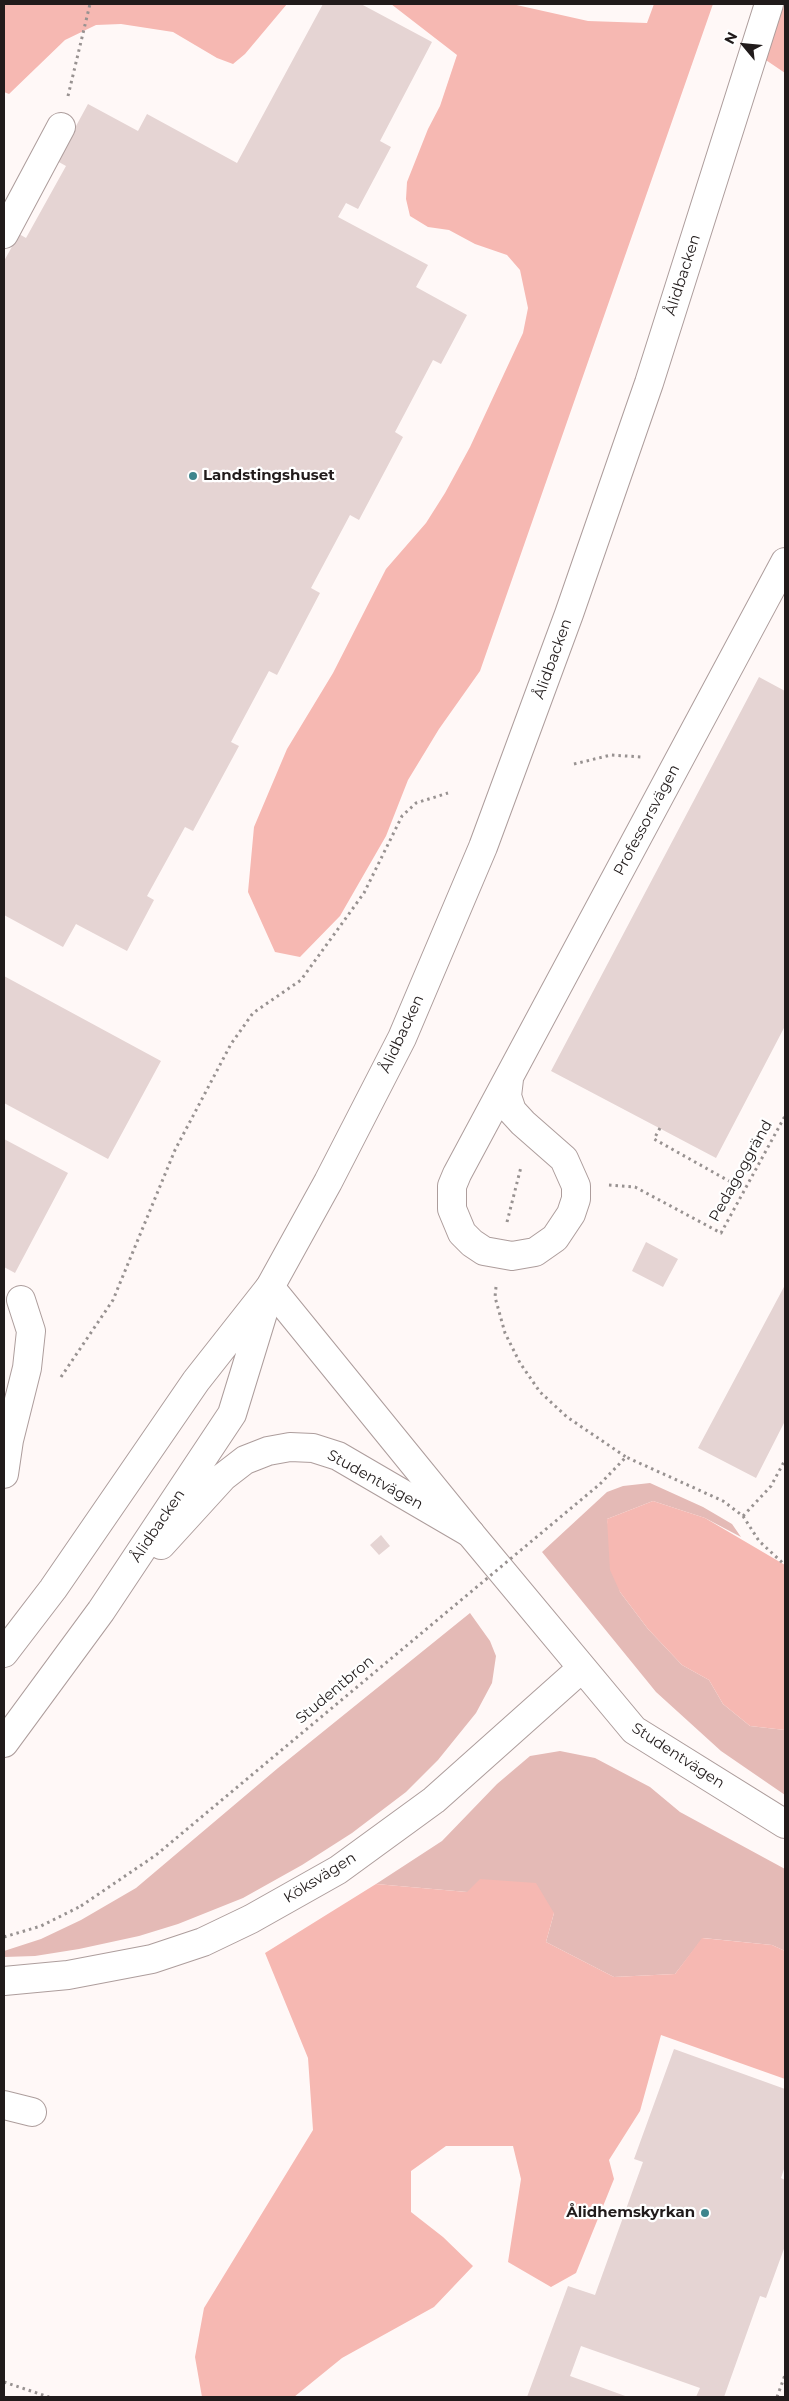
<!DOCTYPE html>
<html>
<head>
<meta charset="utf-8">
<style>
  body { margin:0 }
  #map { position:relative; width:789px; height:2401px; overflow:hidden; background:#fff8f7; font-family:Montserrat,sans-serif }
  canvas { display:block }
  .frame { position:absolute; inset:0; border:5px solid #211b1b; pointer-events:none }
  .north { position:absolute; left:719px; top:20px; width:50px; height:50px; -webkit-text-stroke:4px #fff; paint-order:stroke; rotate:298deg; font-size:14px; font-weight:700; line-height:20px; text-align:center; color:#211b1b }
  .north::after { content:''; display:block; margin:auto; width:18px; height:22px; background:#211b1b; clip-path:polygon(50% 0,100% 100%,50% 72%,0 100%) }
</style>
</head>
<body>
<div id="map">
<canvas width="789" height="2401"></canvas>
<div class="frame"></div>
<div class="north">N</div>
</div>
<script>
const c = document.querySelector('canvas').getContext('2d');
c.lineJoin = 'round';
function fill(path, color) { c.fillStyle = color; c.fill(path, 'evenodd'); }
const poly = rows => new Path2D(rows.map(r => 'M' + r).join(''));
function stroke(path, color, width, dash) { c.strokeStyle = color; c.lineWidth = width; c.lineCap = dash ? 'butt' : 'round'; c.setLineDash(dash || []); c.stroke(path); }
function drawText(font, color, halo, rows, align = 'center') {
  c.font = font + ' Montserrat,sans-serif'; c.lineWidth = 4.5; c.setLineDash([]); c.textBaseline = 'middle'; c.strokeStyle = halo; c.fillStyle = color; for (const [text, x, y, turn = 0] of rows) {
    c.save(); c.translate(x, y); c.rotate((+turn || 0) * Math.PI / 180); c.textAlign = isNaN(turn) ? turn : align; if (halo) c.strokeText(text, 0, 0); c.fillText(text, 0, 0); c.restore();
  }
}
fill(poly([
  [650,1483,703,1507,732,1524,741,1537,705,1518,653,1501,607,1519,620,1592,648,1629,682,1665,709,1680,723,1704,750,1726,785,1730,785,1795,721,1751,656,1692,542,1552,607,1492,623,1486],
  [470,1613,490,1641,496,1656,492,1683,476,1713,438,1760,406,1792,352,1833,302,1865,243,1898,178,1924,139,1936,79,1949,35,1956,4,1957,4,1951,41,1939,81,1920,136,1888,278,1768],
  [560,1751,595,1758,650,1787,680,1812,785,1869,785,1951,772,1945,703,1938,675,1974,614,1977,546,1942,554,1913,467,1892,376,1884,442,1841,497,1784,530,1756]
]), '#e4bab6');
fill(poly([
  [4,4,287,4,245,54,233,64,217,58,173,32,121,24,96,25,65,40,9,94,4,92],
  [391,4,512,4,588,21,647,23,654,4,713,4,480,671,439,729,408,780,386,836,340,916,300,957,275,952,248,892,254,827,287,749,333,673,386,569,426,523,445,493,470,447,523,333,528,308,520,270,507,255,475,244,449,230,428,227,410,216,406,199,407,182,428,129,440,106,457,55],
  [769,4,785,4,785,73,754,52],
  [653,1501,705,1518,785,1565,785,1730,750,1726,723,1704,709,1680,682,1665,648,1629,620,1592,610,1570,607,1519],
  [480,1879,536,1883,554,1913,546,1942,614,1977,675,1974,702,1938,772,1945,785,1951,785,2079,661,2035,640,2111,609,2160,614,2179,576,2273,551,2287,508,2262,521,2179,513,2146,446,2146,411,2171,411,2212,443,2237,473,2266,434,2307,342,2358,294,2397,202,2397,195,2357,204,2308,313,2130,308,2058,265,1953,376,1884,467,1892]
]), '#f6b8b2');
fill(poly([
  [323,4,361,4,432,42,380,141,391,147,358,209,346,203,338,217,428,265,416,287,467,315,441,364,433,360,395,432,403,437,359,520,350,515,311,588,320,593,277,675,269,671,231,742,239,746,193,831,185,827,147,896,154,900,127,951,76,924,63,947,4,915,4,261,19,234,26,238,66,166,57,161,88,104,138,131,147,114,237,163],
  [759,677,785,691,785,1026,716,1158,551,1071],
  [4,976,161,1061,108,1159,4,1103],
  [4,1139,68,1173,15,1273,4,1267],
  [646,1242,678,1259,663,1287,632,1271],
  [785,1285,785,1421,756,1478,698,1448],
  [381,1535,390,1546,379,1555,370,1545],
  [674,2049,785,2089,785,2166,781,2178,785,2180,785,2246,766,2298,760,2296,724,2397,696,2397,700,2388,581,2346,570,2376,628,2397,527,2397,568,2286,595,2295,643,2162,634,2159]
]), '#e5d4d3');
const minor = poly([
  [4,234,61,127],
  [509,1079,507,1096,512,1111,523,1123,564,1159,576,1186,576,1199,571,1214,555,1238,535,1252,512,1256,484,1251,472,1243,462,1233,452,1209,452,1186,457,1174,785,562],
  [270,1287,470,1533,634,1730,785,1824],
  [4,1474,9,1440,27,1368,31,1331,21,1300],
  [4,1981,68,1975,152,1959,203,1942,251,1919,338,1870,434,1800,582,1668],
  [4,2105,32,2112]
]);
const major = poly([
  [161,1545,223,1477,245,1460,268,1451,290,1447,313,1448,338,1456,470,1533],
  [4,1653,53,1589,196,1381,270,1287,328,1182,402,1038,483,847,569,614,649,383,769,4],
  [4,1743,101,1611,232,1414,266,1303]
]);
stroke(minor, '#ad9d9c', 30);
stroke(major, '#ad9d9c', 30);
stroke(poly([
  [68,96,90,4],
  [574,764,611,755,642,757],
  [660,1128,654,1139,745,1190],
  [609,1185,635,1187,721,1233,785,1116],
  [507,1222,521,1167],
  [496,1287,495,1297,505,1333,520,1363,540,1392,567,1417,626,1457],
  [61,1377,113,1300,175,1150,231,1044,253,1013,301,980,364,893,402,816,416,803,448,793],
  [600,1484,626,1457,723,1501,743,1516,759,1541,785,1565],
  [743,1516,771,1486,785,1460],
  [4,1937,41,1926,81,1906],
  [4,2382,49,2397],
  [777,2397,785,2375]
]), '#989291', 3, [2.5, 4]);
stroke(minor, '#fff', 28);
stroke(major, '#fff', 28);
stroke(poly([
  [81,1906,156,1855,600,1484]
]), '#989291', 3, [2.5, 4]);
for (const [x, y, r, color] of [
  [193,476,5,"#3e858d"],
  [705,2213,5,"#3e858d"]
]) { const dot = new Path2D(); dot.arc(x, y, r, 0, 2 * Math.PI); c.fillStyle = color; c.fill(dot); stroke(dot, '#fff', 2); }
drawText('15px', '#211b1b', '#fff', [
  ["Ålidbacken",683,275,-72],
  ["Ålidbacken",553,659,-70],
  ["Professorsvägen",647,820,-62],
  ["Ålidbacken",402,1034,-65],
  ["Pedagoggränd",741,1171,-61],
  ["Studentvägen",375,1480,29],
  ["Ålidbacken",158,1526,-56],
  ["Studentbron",335,1690,-40],
  ["Studentvägen",678,1756,33],
  ["Köksvägen",320,1878,-32]
]);
drawText('bold 15px', '#211b1b', '#fff', [
  ["Landstingshuset",203,476],
  ["Ålidhemskyrkan",695,2213,"right"]
], 'left');
</script>
</body>
</html>
